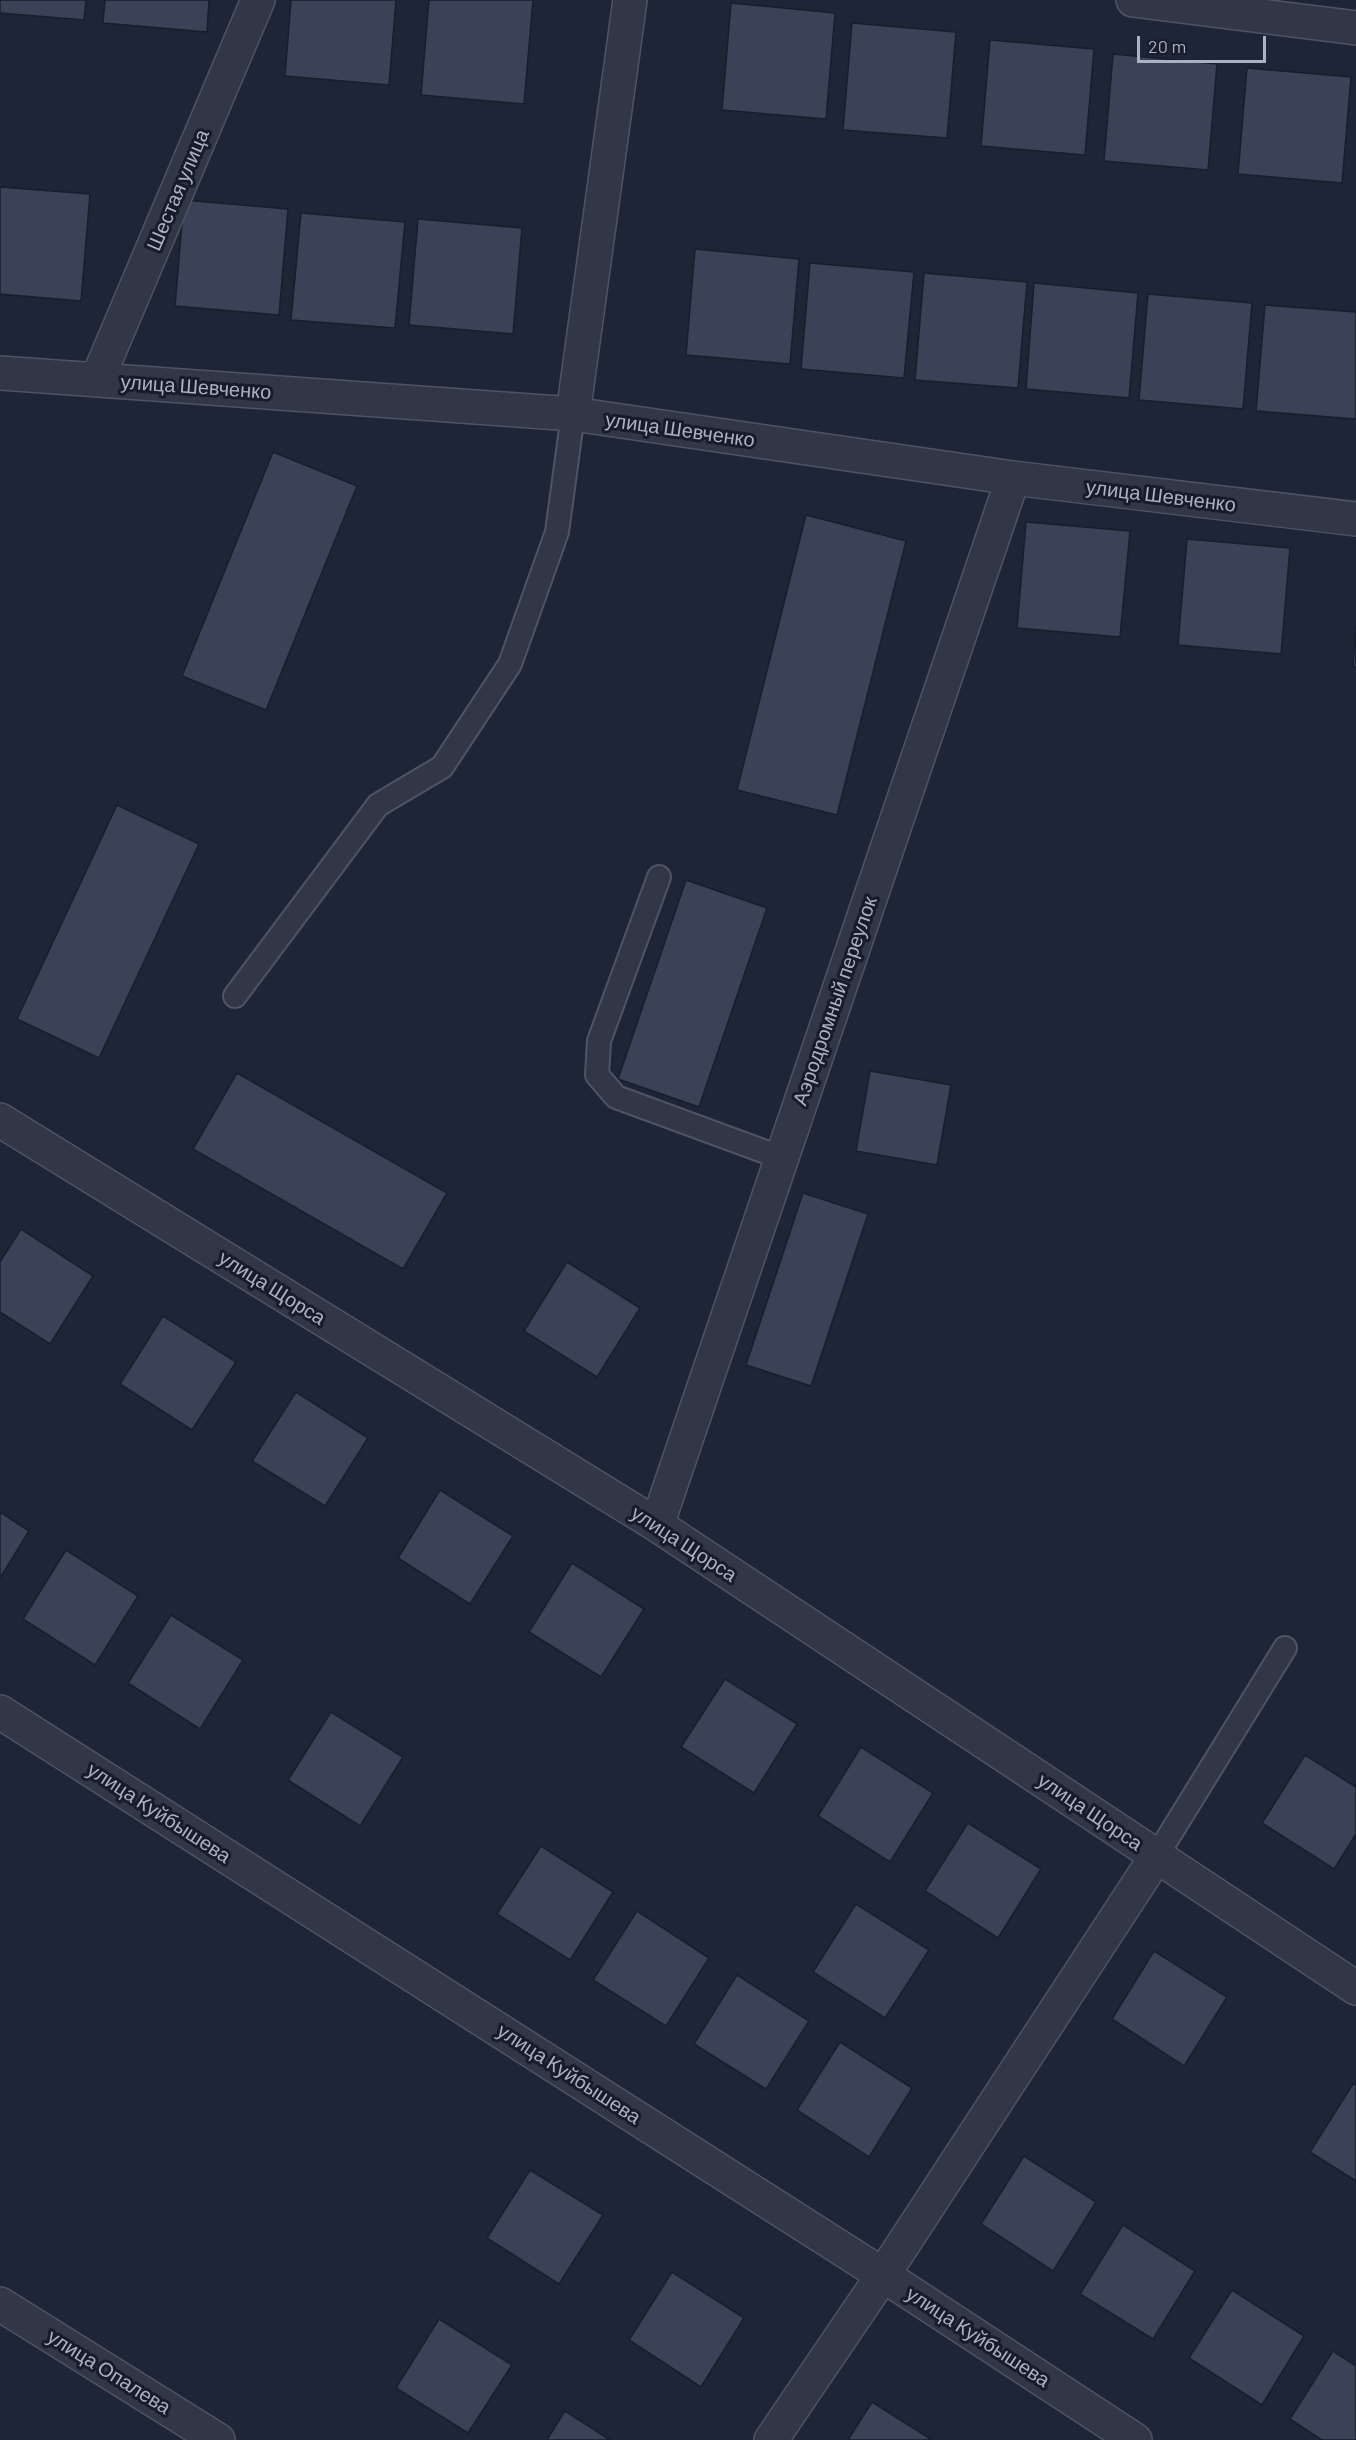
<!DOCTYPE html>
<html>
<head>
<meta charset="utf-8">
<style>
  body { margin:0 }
  #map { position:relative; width:1356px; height:2440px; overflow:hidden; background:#1e2536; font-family:Barlow,sans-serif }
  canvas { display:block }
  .scale { position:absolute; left:1137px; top:36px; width:129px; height:27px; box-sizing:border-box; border:3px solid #abb1c4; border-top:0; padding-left:8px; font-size:18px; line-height:21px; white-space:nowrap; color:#abb1c4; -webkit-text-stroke:4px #171c2b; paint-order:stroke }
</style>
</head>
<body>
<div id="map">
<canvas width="1356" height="2440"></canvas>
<div class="scale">20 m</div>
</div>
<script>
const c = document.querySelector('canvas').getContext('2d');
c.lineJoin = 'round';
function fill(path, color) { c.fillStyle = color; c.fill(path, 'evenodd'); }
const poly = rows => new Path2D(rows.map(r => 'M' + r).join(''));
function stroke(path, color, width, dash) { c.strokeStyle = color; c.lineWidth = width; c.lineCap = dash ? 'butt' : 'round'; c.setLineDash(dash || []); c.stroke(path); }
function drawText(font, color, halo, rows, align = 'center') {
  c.font = font + ' Barlow,sans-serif'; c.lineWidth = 6; c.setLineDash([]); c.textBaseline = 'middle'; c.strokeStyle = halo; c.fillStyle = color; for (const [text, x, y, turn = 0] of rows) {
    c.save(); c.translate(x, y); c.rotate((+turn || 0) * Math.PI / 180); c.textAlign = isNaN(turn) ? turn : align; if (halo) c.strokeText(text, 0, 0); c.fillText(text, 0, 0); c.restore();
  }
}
const building = poly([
  [0,0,86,0,84,20,0,13,0,0],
  [105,0,209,0,207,32,103,23,105,0],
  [291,0,396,0,389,85,285,76,291,0],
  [429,0,533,0,524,104,421,95,429,0],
  [731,3,835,13,826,119,722,110,731,3],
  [852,23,956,32,947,138,843,130,852,23],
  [990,40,1094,49,1085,155,981,146,990,40],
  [1113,54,1217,64,1208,170,1104,161,1113,54],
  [1247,68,1351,77,1342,183,1238,174,1247,68],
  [0,187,90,194,81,301,0,294,0,187],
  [184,200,288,209,279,315,175,306,184,200],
  [301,213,405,222,395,328,291,320,301,213],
  [418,219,522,228,513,334,409,325,418,219],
  [695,249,799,259,790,364,686,355,695,249],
  [810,263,914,272,904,378,801,369,810,263],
  [924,273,1027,282,1018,388,915,380,924,273],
  [1034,283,1138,293,1129,398,1026,389,1034,283],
  [1148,294,1252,303,1243,409,1139,400,1148,294],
  [1265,305,1356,312,1356,419,1256,411,1265,305],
  [273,452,357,486,266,710,182,676,273,452],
  [806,515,906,541,837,815,737,790,806,515],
  [1026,522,1130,531,1120,637,1017,628,1026,522],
  [1187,539,1290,548,1281,654,1178,645,1187,539],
  [1356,626,1356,667,1353,667,1356,626],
  [117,805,199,844,99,1058,17,1019,117,805],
  [686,880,767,908,699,1107,618,1079,686,880],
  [870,1071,951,1085,937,1165,856,1151,870,1071],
  [237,1073,447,1193,403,1269,193,1149,237,1073],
  [803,1193,868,1214,811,1386,746,1365,803,1193],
  [21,1229,93,1276,50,1344,0,1312,0,1262,21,1229],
  [567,1262,640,1308,597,1377,524,1331,567,1262],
  [163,1316,236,1362,192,1430,120,1384,163,1316],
  [296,1392,368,1438,325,1506,252,1461,296,1392],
  [440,1490,513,1536,470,1604,398,1558,440,1490],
  [0,1512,29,1531,0,1578,0,1512],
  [66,1550,138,1596,95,1665,23,1619,66,1550],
  [572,1563,644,1609,601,1677,529,1632,572,1563],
  [171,1615,243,1660,200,1729,128,1683,171,1615],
  [725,1679,797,1724,754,1793,681,1747,725,1679],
  [331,1712,403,1757,360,1826,288,1780,331,1712],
  [861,1747,933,1793,890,1862,818,1816,861,1747],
  [1305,1755,1356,1787,1356,1834,1334,1869,1262,1823,1305,1755],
  [968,1823,1041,1869,998,1938,925,1891,968,1823],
  [541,1846,613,1892,570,1960,497,1914,541,1846],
  [856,1904,929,1950,885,2018,813,1972,856,1904],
  [637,1911,709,1958,666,2026,593,1980,637,1911],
  [1154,1951,1227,1997,1184,2066,1112,2019,1154,1951],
  [737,1975,809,2021,766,2089,694,2044,737,1975],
  [840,2042,912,2088,869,2157,797,2110,840,2042],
  [1353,2084,1356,2085,1356,2181,1310,2152,1353,2084],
  [1024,2156,1096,2202,1053,2271,981,2224,1024,2156],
  [530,2170,603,2215,559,2284,487,2238,530,2170],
  [1123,2225,1195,2271,1153,2339,1080,2294,1123,2225],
  [672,2272,744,2318,701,2387,629,2340,672,2272],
  [1232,2290,1304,2336,1262,2405,1189,2358,1232,2290],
  [439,2319,512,2365,468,2433,396,2388,439,2319],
  [1333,2351,1356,2366,1356,2440,1322,2440,1290,2419,1333,2351],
  [872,2402,932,2440,848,2440,872,2402],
  [565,2411,610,2440,547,2440,565,2411]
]);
fill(building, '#394257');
stroke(building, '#191e2d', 1.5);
const service = poly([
  [659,877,599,1041,597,1075,616,1097,782,1158],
  [235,996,378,805,442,767,510,664,557,532,573,414],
  [1156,1857,1285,1648]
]);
const minor = poly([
  [1133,0,1356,28],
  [0,373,573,414,1013,478,1356,519],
  [97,380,258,0],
  [573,414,630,0],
  [0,1120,657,1525,1356,1988],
  [657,1525,1013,478],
  [0,2304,218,2440],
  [771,2440,883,2275,1156,1857]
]);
const tertiary = poly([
  [0,1712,883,2275,1135,2440]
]);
stroke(service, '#4f5465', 26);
stroke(minor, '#4f5465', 36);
stroke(tertiary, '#4f5465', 36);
stroke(service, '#313746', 22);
stroke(minor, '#313746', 33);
stroke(tertiary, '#313746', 33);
drawText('20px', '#abb1c4', '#171c2b', [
  ["Шестая улица",178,190,-67],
  ["улица Шевченко",196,387,4],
  ["улица Шевченко",680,430,8],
  ["улица Шевченко",1161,496,7],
  ["Аэродромный переулок",835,1001,-71],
  ["улица Щорса",272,1288,32],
  ["улица Щорса",684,1544,33],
  ["улица Щорса",1090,1812,34],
  ["улица Куйбышева",159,1813,33],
  ["улица Куйбышева",569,2074,33],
  ["улица Куйбышева",978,2337,33],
  ["улица Опалева",109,2372,32]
]);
</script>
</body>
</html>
